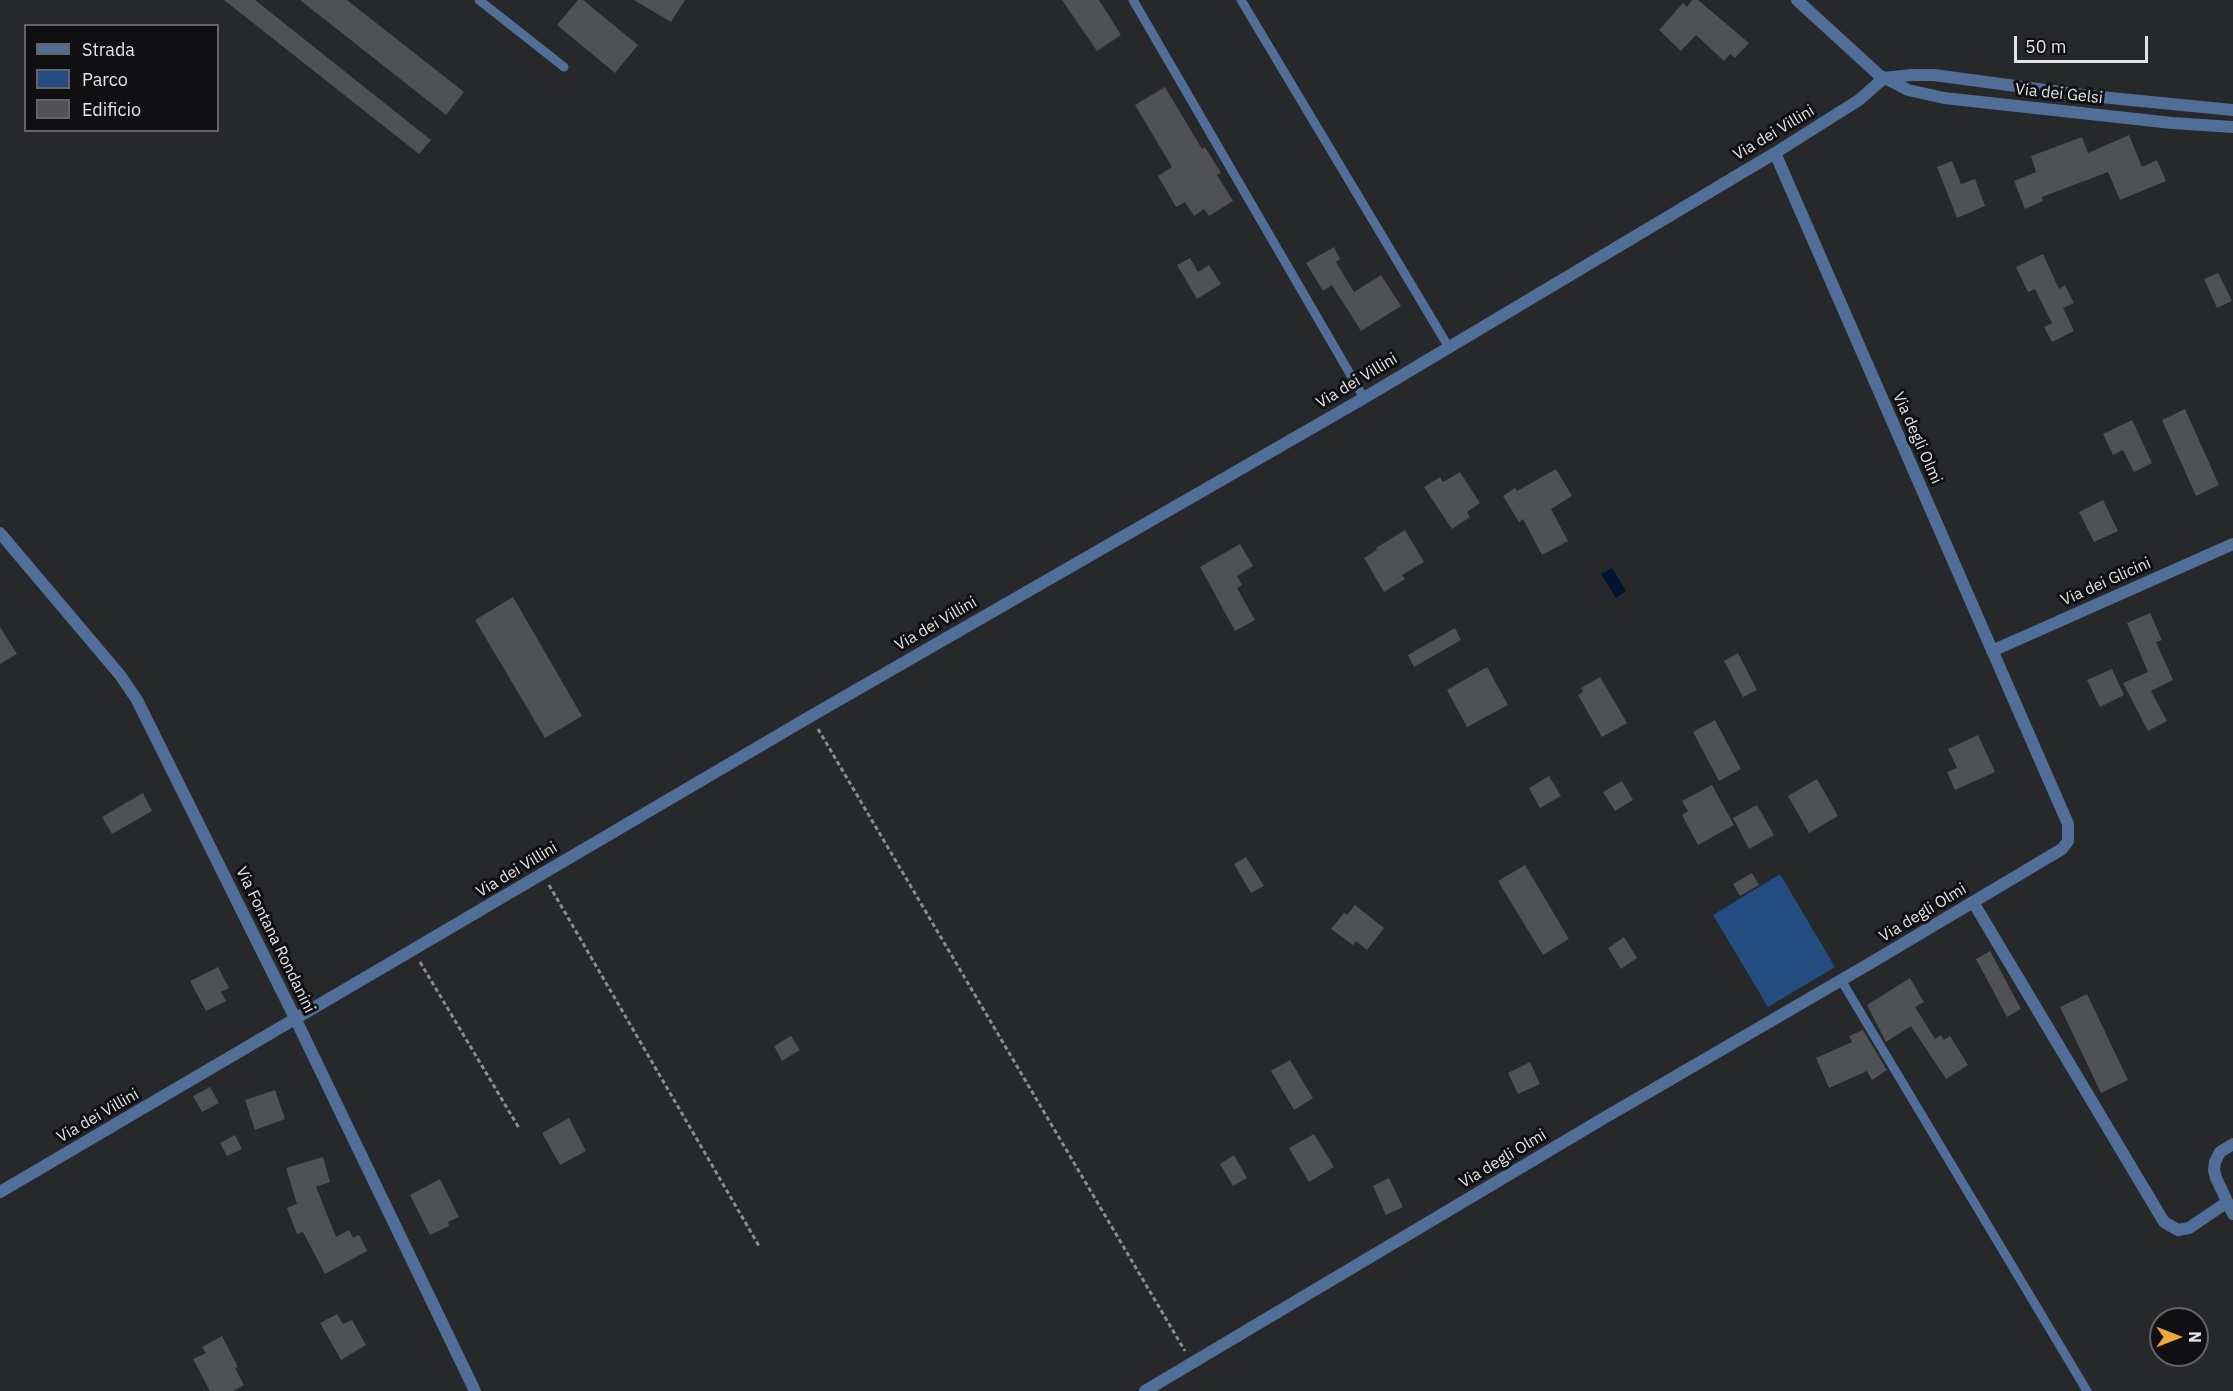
<!DOCTYPE html>
<html>
<head>
<meta charset="utf-8">
<style>
  body { margin:0 }
  #map { position:relative; width:2233px; height:1391px; overflow:hidden; background:#26282a; font-family:"IBM Plex Sans",sans-serif }
  canvas { display:block }
  .legend { position:absolute; left:24px; top:24px; width:195px; height:108px; box-sizing:border-box; background:#101012; border:2px solid #646466; margin:0; padding:8px 10px; list-style:none; font-size:18px; color:#e1e3e5 }
  .legend li { display:flex; align-items:center; gap:12px; height:30px }
  .legend b { width:30px; border:2px solid #646466 }
  .north { position:absolute; left:2149px; top:1307px; width:60px; height:60px; box-sizing:border-box; background:#101012; border:2px solid #646466; border-radius:50%; rotate:90deg; font-size:16px; font-weight:700; line-height:24px; text-align:center; color:#e1e3e5 }
  .north::after { content:''; display:block; margin:auto; width:21px; height:27px; background:#eba93a; clip-path:polygon(50% 0,100% 100%,50% 72%,0 100%) }
  .scale { position:absolute; left:2014px; top:36px; width:134px; height:27px; box-sizing:border-box; border:3px solid #e1e3e5; border-top:0; padding-left:8px; font-size:18px; line-height:21px; white-space:nowrap; color:#e1e3e5; -webkit-text-stroke:4px #101012; paint-order:stroke }
</style>
</head>
<body>
<div id="map">
<canvas width="2233" height="1391"></canvas>
<ul class="legend">
<li><b style="height:8px;background:#506e98"></b>Strada</li>
<li><b style="height:16px;background:#234c81"></b>Parco</li>
<li><b style="height:16px;background:#4f5154"></b>Edificio</li>
</ul>
<div class="north">N</div>
<div class="scale">50 m</div>
</div>
<script>
const c = document.querySelector('canvas').getContext('2d');
c.lineJoin = 'round';
function fill(path, color) { c.fillStyle = color; c.fill(path, 'evenodd'); }
const poly = rows => new Path2D(rows.map(r => 'M' + r).join(''));
function stroke(path, color, width, dash) { c.strokeStyle = color; c.lineWidth = width; c.lineCap = dash ? 'butt' : 'round'; c.setLineDash(dash || []); c.stroke(path); }
function drawText(font, color, halo, rows, align = 'center') {
  c.font = font + ' "IBM Plex Sans",sans-serif'; c.lineWidth = 6; c.setLineDash([]); c.textBaseline = 'middle'; c.strokeStyle = halo; c.fillStyle = color; for (const [text, x, y, turn = 0] of rows) {
    c.save(); c.translate(x, y); c.rotate((+turn || 0) * Math.PI / 180); c.textAlign = isNaN(turn) ? turn : align; if (halo) c.strokeText(text, 0, 0); c.fillText(text, 0, 0); c.restore();
  }
}
fill(poly([
  [1780,874,1835,967,1768,1007,1713,915]
]), '#234c81');
fill(poly([
  [1612,568,1626,591,1616,598,1601,574]
]), '#011430');
fill(poly([
  [224,0,255,0,431,140,419,154],
  [300,0,347,0,464,92,446,115],
  [578,0,583,0,638,45,615,73,557,25],
  [634,0,685,0,671,22],
  [1062,0,1099,0,1121,35,1097,51],
  [1692,0,1698,0,1749,43,1735,58,1730,54,1724,61,1696,35,1681,51,1659,30,1683,3,1687,7],
  [1165,87,1202,149,1205,147,1221,173,1217,175,1233,201,1209,216,1204,209,1194,216,1185,202,1176,207,1158,176,1172,167,1135,105],
  [2129,135,2142,167,2157,160,2166,181,2120,200,2108,172,2042,197,2043,201,2025,209,2014,181,2036,172,2031,156,2082,137,2088,153],
  [1952,161,1961,184,1975,179,1985,206,1957,218,1937,167],
  [1334,247,1340,259,1336,262,1354,292,1381,275,1401,306,1361,331,1332,285,1323,291,1306,263],
  [2043,254,2059,289,2065,285,2074,303,2063,308,2074,331,2052,342,2044,327,2052,323,2035,289,2028,292,2016,267],
  [1190,258,1198,272,1209,265,1221,284,1197,299,1177,265],
  [2218,273,2232,301,2217,308,2204,279],
  [2185,409,2219,485,2196,496,2162,420],
  [2132,420,2152,463,2134,472,2123,450,2113,455,2103,434],
  [1556,469,1572,496,1551,509,1568,541,1542,555,1523,519,1519,522,1503,496,1515,488,1517,491],
  [1460,472,1480,503,1467,512,1470,517,1452,529,1424,487,1440,477,1443,482],
  [2103,500,2118,531,2094,542,2079,512],
  [1405,530,1424,562,1402,575,1405,579,1384,592,1364,558,1377,550,1376,548],
  [1240,544,1253,566,1237,576,1242,585,1237,588,1255,620,1235,631,1200,567],
  [513,597,582,716,545,738,475,620],
  [2150,613,2162,640,2156,642,2173,680,2151,691,2167,721,2148,731,2123,683,2148,672,2127,623],
  [0,627,17,654,0,664],
  [1455,628,1461,640,1414,667,1408,655],
  [1738,653,1757,690,1743,697,1724,661],
  [1487,667,1508,705,1467,727,1447,690],
  [2112,669,2124,695,2100,707,2087,680],
  [1600,677,1627,723,1602,737,1578,695,1583,692,1581,688],
  [1715,720,1741,769,1719,781,1693,732],
  [1978,735,1995,772,1955,790,1947,772,1957,768,1948,749],
  [1549,776,1561,796,1540,808,1529,788],
  [1817,779,1838,816,1809,833,1788,796],
  [1622,781,1633,800,1615,811,1603,792],
  [1712,785,1734,825,1698,845,1682,815,1688,811,1682,801],
  [143,793,152,811,112,834,102,817],
  [1757,805,1774,835,1749,849,1733,818],
  [1246,857,1264,886,1251,893,1234,864],
  [1525,865,1569,939,1543,955,1498,881],
  [1752,873,1759,885,1740,896,1733,884],
  [1355,905,1384,928,1367,950,1356,941,1353,945,1331,929,1344,913,1347,915],
  [1624,937,1637,958,1621,969,1608,948],
  [1990,951,2021,1009,2007,1017,1976,959],
  [218,967,229,988,221,992,226,1001,206,1011,190,981],
  [1910,978,1924,1002,1915,1007,1935,1039,1941,1035,1944,1040,1950,1036,1968,1065,1946,1079,1911,1026,1886,1042,1867,1005],
  [2087,994,2128,1080,2101,1093,2060,1007],
  [1863,1030,1887,1070,1872,1080,1867,1071,1829,1088,1816,1058,1852,1042,1849,1036],
  [791,1036,800,1050,782,1061,774,1046],
  [1290,1060,1313,1098,1294,1110,1271,1071],
  [1530,1062,1540,1084,1518,1094,1508,1073],
  [210,1087,219,1103,202,1112,193,1096],
  [275,1090,285,1119,255,1130,245,1100],
  [569,1118,586,1151,560,1165,542,1133],
  [1314,1134,1334,1167,1309,1182,1289,1148],
  [235,1135,242,1149,227,1156,220,1143],
  [1234,1155,1247,1178,1233,1186,1220,1164],
  [323,1157,330,1182,316,1187,336,1237,349,1230,353,1238,359,1235,367,1251,325,1274,303,1232,297,1234,287,1208,297,1204,286,1168],
  [1389,1178,1403,1207,1386,1215,1373,1186],
  [440,1179,459,1217,448,1222,449,1226,430,1235,410,1195],
  [337,1314,343,1324,352,1320,366,1345,341,1360,320,1323],
  [222,1336,238,1367,235,1368,244,1385,233,1391,210,1391,193,1359,206,1353,202,1347]
]), '#4f5154');
stroke(poly([
  [818,729,1185,1351],
  [549,885,759,1246],
  [420,962,519,1128]
]), '#8a8c8e', 3, [4.5, 3]);
stroke(poly([
  [479,0,564,67],
  [1133,0,1364,398],
  [1241,0,1448,346],
  [1841,980,2087,1391]
]), '#506e98', 9);
stroke(poly([
  [1797,0,1879,75,1908,90,1944,98,2172,123,2233,127],
  [1884,78,1911,75,1934,75,2090,96,2233,110],
  [0,533,120,675,137,700,296,1020,475,1391],
  [1992,651,2233,544],
  [1973,902,2164,1222,2178,1230,2189,1228,2226,1203],
  [2233,1144,2220,1152,2215,1162,2214,1170,2216,1178,2233,1214],
  [0,1192,811,716,1364,398,1775,153,1859,100,1884,78],
  [1145,1391,1604,1118,1874,961,2062,849,2068,841,2068,824,1775,153]
]), '#506e98', 12);
drawText('16px', '#e1e3e5', '#101012', [
  ["Via dei Gelsi",2059,94,6],
  ["Via dei Villini",1774,133,-31],
  ["Via dei Villini",1357,381,-31],
  ["Via degli Olmi",1917,438,66],
  ["Via dei Glicini",2106,582,-24],
  ["Via dei Villini",936,624,-30],
  ["Via dei Villini",517,870,-31],
  ["Via degli Olmi",1923,913,-31],
  ["Via Fontana Rondanini",275,940,64],
  ["Via dei Villini",98,1116,-30],
  ["Via degli Olmi",1503,1159,-31]
]);
</script>
</body>
</html>
